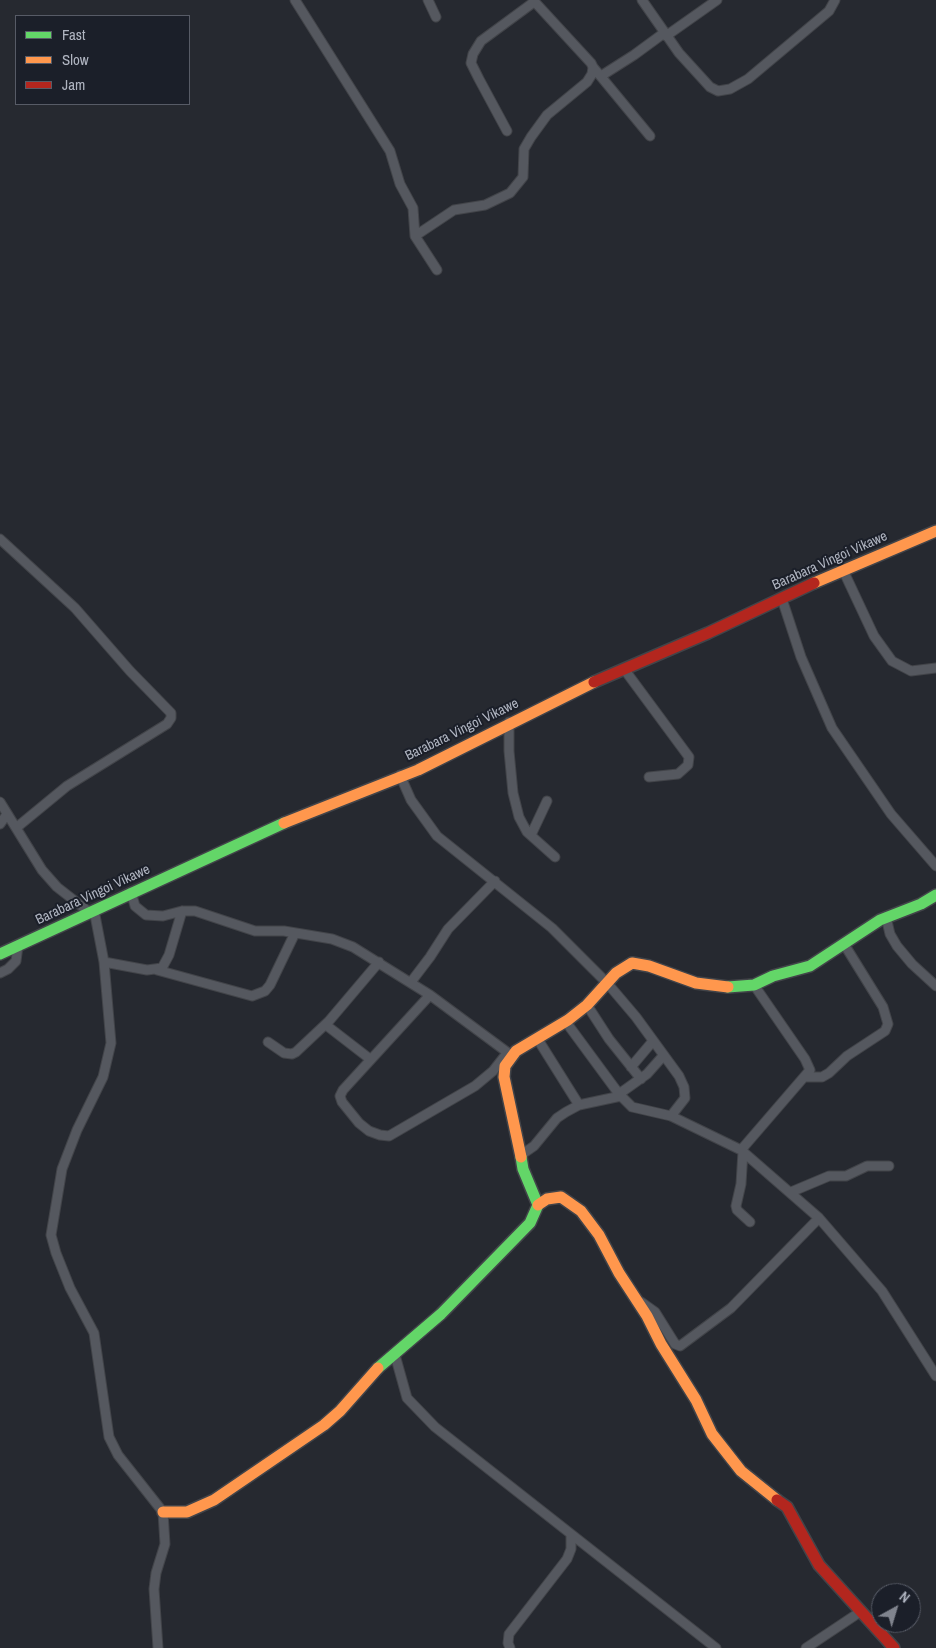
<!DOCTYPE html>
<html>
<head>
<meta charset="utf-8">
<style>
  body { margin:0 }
  #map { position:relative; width:936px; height:1648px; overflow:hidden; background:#262930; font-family:"Archivo Narrow",sans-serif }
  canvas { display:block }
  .legend { position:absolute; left:15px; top:15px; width:175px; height:90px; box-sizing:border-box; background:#1b1f29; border:1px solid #575b66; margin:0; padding:6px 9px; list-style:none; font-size:15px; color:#b0b5c1 }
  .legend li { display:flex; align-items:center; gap:10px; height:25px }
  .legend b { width:25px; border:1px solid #575b66 }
  .north { position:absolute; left:871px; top:1583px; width:50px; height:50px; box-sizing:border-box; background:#1b1f29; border:1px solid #575b66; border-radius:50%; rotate:39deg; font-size:14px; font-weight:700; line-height:20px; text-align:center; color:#b0b5c1 }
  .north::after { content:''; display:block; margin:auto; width:18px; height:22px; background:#80848e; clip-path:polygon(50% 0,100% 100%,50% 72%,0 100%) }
</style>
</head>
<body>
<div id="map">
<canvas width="936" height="1648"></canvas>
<ul class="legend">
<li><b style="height:6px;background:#63d668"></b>Fast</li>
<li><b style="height:6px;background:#ff974d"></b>Slow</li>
<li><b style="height:6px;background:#b3261e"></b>Jam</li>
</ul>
<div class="north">N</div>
</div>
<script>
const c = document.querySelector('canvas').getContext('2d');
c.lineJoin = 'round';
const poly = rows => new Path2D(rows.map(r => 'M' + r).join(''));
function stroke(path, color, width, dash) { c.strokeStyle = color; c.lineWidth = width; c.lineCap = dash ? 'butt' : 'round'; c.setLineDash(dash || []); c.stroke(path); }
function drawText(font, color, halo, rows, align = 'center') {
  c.font = font + ' "Archivo Narrow",sans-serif'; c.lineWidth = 4; c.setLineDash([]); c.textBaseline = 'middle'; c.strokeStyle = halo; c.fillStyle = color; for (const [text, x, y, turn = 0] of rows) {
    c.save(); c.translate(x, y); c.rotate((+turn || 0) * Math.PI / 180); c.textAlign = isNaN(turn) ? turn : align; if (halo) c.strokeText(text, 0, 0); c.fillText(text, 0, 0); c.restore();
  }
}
const street = poly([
  [295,0,390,151,400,184,413,208,415,236,437,270],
  [428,0,436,17],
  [642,0,679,53,710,87,718,91,730,89,748,79,829,11,835,0],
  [666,36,717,0],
  [593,67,650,136],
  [601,76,634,55,664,33],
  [507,131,479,79,471,63,473,54,481,41,534,2],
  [415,236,454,210,485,205,510,193,523,177,524,149,531,137,547,115,587,82,592,74,593,67,591,63,533,0],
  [0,539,75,608,130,671,171,713,171,718,167,724,67,786,16,828],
  [843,570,874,636,892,661,911,671,936,668],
  [782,599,801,657,832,728,891,814,936,866],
  [624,669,689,757,688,765,678,774,649,777],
  [509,722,509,751,513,793,519,817,527,832,555,857],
  [400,775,411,800,437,836,552,928,608,984,636,1017,679,1076,684,1087,685,1098,671,1116],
  [0,802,42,870,57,887,89,912],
  [0,824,7,814],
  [531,835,547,801],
  [131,892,135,906,146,915,163,916,182,911,195,911,255,931,284,931,332,939,353,947,430,995,511,1055],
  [94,910,104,962,111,1043,103,1077,77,1130,62,1169,51,1235,56,1253,70,1288,94,1333,109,1437,118,1455,163,1512,165,1544,156,1573,154,1589,158,1648],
  [886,917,890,934,897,946,912,964,936,986],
  [104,962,147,970,162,968,169,955,182,911],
  [157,970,252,996,265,991,270,985,295,933],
  [0,973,8,969,16,961,18,946],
  [411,982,430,957,448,929,495,881],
  [430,995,343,1090,340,1096,342,1102,359,1123,369,1131,380,1135,389,1136,475,1086,493,1071,504,1057],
  [587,1005,609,1039,641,1079],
  [566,1022,619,1094,632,1107,671,1116,741,1150,819,1218,882,1291,936,1376],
  [326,1025,370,1059],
  [537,1038,579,1105],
  [268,1042,284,1053,292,1054,296,1052,329,1021,379,962],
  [631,1067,653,1041],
  [805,1077,822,1077,829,1073,847,1056,885,1031,888,1024,883,1007,844,944],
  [619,1094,647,1074,663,1056],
  [741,1150,810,1070,805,1059,754,985],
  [743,1151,741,1184,736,1206,737,1210,750,1222],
  [521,1155,534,1146,557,1118,566,1112,579,1105,621,1096],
  [791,1192,829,1176,846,1176,867,1166,889,1166],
  [641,1302,655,1312,675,1344,680,1346,731,1308,819,1218],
  [395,1355,407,1398,435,1427,716,1648],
  [510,1648,508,1643,509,1634,567,1559,571,1549,571,1534],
  [806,1648,860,1612]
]);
const fast = poly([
  [0,954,284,823],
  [728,987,754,985,773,976,810,966,880,920,921,904,936,895],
  [378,1368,441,1314,530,1223,538,1205,523,1169,521,1157]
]);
const slow = poly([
  [814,583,936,531],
  [284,823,418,770,594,682],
  [521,1157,504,1077,505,1066,516,1051,568,1020,587,1005,616,973,632,963,649,966,696,983,728,987],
  [538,1205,547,1199,561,1197,581,1211,599,1235,619,1273,647,1316,661,1344,696,1400,712,1434,741,1471,777,1500],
  [163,1512,187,1512,214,1500,324,1425,340,1411,378,1368]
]);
const jam = poly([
  [594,682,708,633,814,583],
  [777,1500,787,1507,819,1565,894,1648]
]);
stroke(street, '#424449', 11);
stroke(fast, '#424449', 14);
stroke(slow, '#424449', 14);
stroke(jam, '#424449', 14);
stroke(street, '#55585f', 9);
stroke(fast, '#63d668', 11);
stroke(slow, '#ff974d', 11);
stroke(jam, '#b3261e', 11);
drawText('14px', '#b0b5c1', '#1b1f29', [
  ["Barabara Vingoi Vikawe",830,561,-24],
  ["Barabara Vingoi Vikawe",462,730,-26],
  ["Barabara Vingoi Vikawe",93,895,-25]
]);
</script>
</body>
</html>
